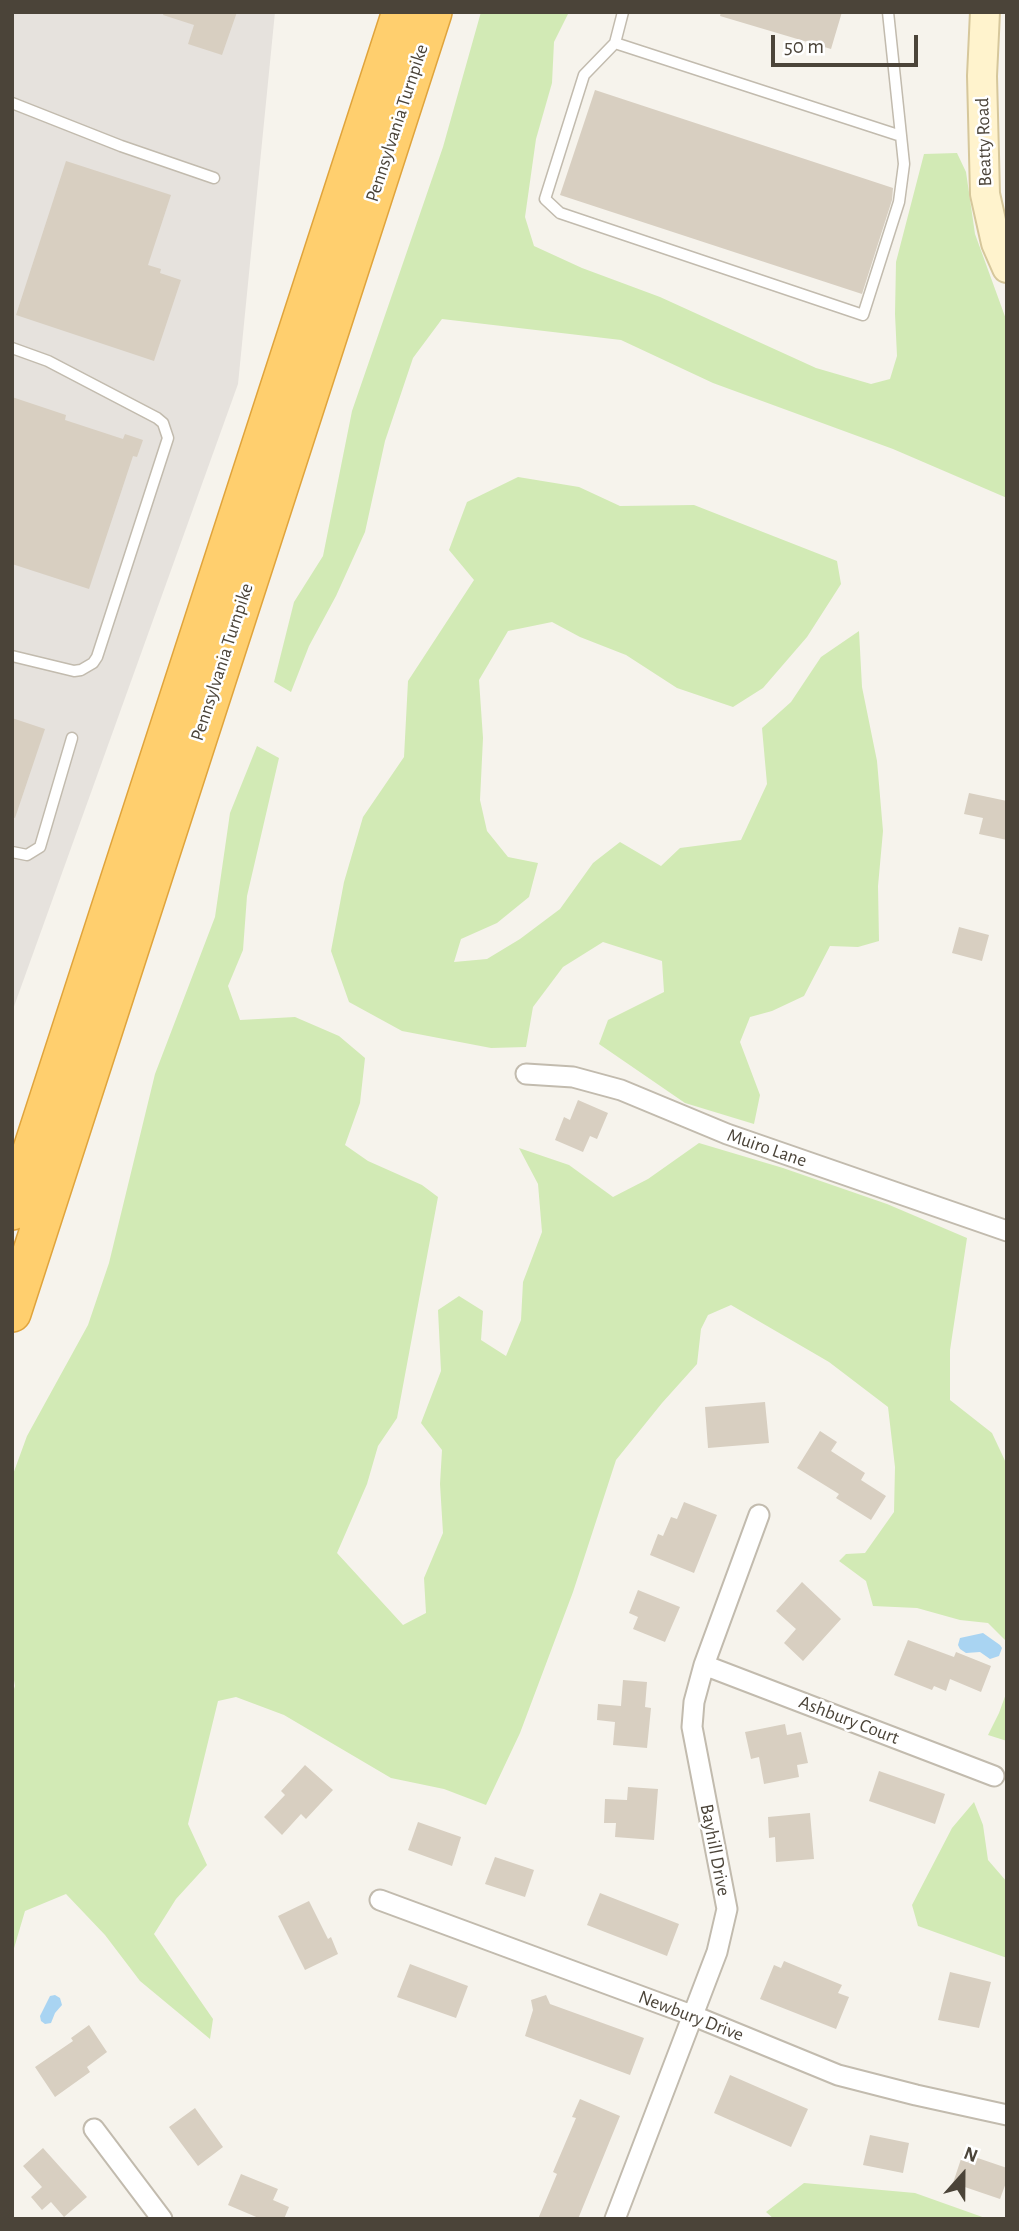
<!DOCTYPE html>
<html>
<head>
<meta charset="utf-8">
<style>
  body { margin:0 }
  #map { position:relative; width:1019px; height:2231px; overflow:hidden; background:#f6f3ec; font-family:"Alegreya Sans",sans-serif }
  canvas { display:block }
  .frame { position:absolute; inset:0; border:14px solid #4b4439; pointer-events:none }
  .north { position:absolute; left:928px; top:2140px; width:70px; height:70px; -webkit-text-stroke:5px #fff; paint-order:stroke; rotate:21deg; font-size:19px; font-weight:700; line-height:28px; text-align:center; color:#4b4439 }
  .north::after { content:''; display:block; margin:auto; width:24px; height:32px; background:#4b4439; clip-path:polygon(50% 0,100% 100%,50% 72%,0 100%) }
  .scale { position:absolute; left:771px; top:35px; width:147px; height:32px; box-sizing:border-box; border:4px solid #4b4439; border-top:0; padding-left:9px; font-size:21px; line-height:24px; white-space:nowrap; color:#4b4439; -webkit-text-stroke:5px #fff; paint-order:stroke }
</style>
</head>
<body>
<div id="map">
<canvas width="1019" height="2231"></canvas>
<div class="frame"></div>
<div class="north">N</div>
<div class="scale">50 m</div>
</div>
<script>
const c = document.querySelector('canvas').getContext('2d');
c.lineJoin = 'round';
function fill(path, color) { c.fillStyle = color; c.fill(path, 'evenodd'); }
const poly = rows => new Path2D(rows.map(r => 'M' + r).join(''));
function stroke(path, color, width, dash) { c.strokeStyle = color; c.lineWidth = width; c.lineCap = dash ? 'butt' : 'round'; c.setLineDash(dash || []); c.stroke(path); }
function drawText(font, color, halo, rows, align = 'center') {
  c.font = font + ' "Alegreya Sans",sans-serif'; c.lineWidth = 5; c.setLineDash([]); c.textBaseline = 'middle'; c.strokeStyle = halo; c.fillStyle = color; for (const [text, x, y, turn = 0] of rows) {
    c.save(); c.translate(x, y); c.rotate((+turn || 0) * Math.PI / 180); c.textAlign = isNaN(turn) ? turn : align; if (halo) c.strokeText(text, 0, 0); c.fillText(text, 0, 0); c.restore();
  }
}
fill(poly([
  [12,12,275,12,238,384,12,1012]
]), '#e6e2dd');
fill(poly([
  [481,12,569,12,554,42,552,83,536,139,525,217,534,246,582,268,660,297,816,368,871,384,890,379,897,356,895,314,896,262,924,154,957,153,966,172,975,234,1007,322,1007,498,893,449,713,383,621,340,442,319,413,358,385,441,365,532,336,596,309,646,291,692,274,682,294,602,323,556,352,411,443,147],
  [518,477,579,487,620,506,694,505,837,561,841,584,807,637,763,688,733,707,677,688,626,655,580,637,552,622,508,631,479,680,483,738,480,800,487,831,508,857,538,863,529,897,497,923,461,939,454,962,487,959,520,939,560,909,593,863,620,842,661,866,680,848,741,840,767,784,762,728,791,702,821,657,859,631,862,687,877,761,883,831,878,886,879,941,858,947,830,946,804,996,772,1011,750,1017,740,1042,760,1095,754,1124,685,1103,599,1044,608,1020,664,992,662,961,603,942,563,967,533,1007,526,1047,491,1048,402,1031,349,1002,331,951,344,882,363,817,404,757,408,681,474,580,449,550,467,502],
  [257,746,279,758,247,896,243,950,228,986,240,1020,295,1017,339,1036,365,1058,360,1103,345,1145,368,1161,422,1185,438,1197,397,1418,378,1446,367,1484,337,1553,403,1625,426,1613,424,1578,443,1533,440,1484,442,1450,421,1423,441,1371,438,1310,459,1296,483,1311,481,1340,506,1356,521,1320,523,1282,542,1232,538,1184,519,1148,569,1165,613,1197,648,1179,699,1143,783,1168,887,1204,967,1238,950,1350,950,1400,992,1433,1007,1465,1007,1642,988,1623,960,1620,917,1608,873,1606,866,1581,839,1561,846,1554,865,1553,894,1512,895,1467,888,1407,829,1362,731,1305,708,1315,701,1329,697,1364,662,1403,616,1460,573,1592,520,1733,486,1805,444,1789,391,1778,284,1715,236,1697,218,1701,188,1824,207,1865,176,1899,154,1934,213,2019,210,2039,140,1981,105,1935,66,1894,25,1911,12,1955,12,1695,15,1686,12,1668,12,1477,27,1436,88,1325,109,1263,155,1074,215,917,230,813],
  [1007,1691,1007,1741,988,1735,999,1713],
  [974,1802,983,1825,988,1860,1007,1882,1007,1958,918,1926,912,1905,952,1828],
  [804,2183,915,2193,988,2219,774,2219,766,2212]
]), '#d2eab5');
fill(poly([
  [983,1633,1000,1645,1002,1648,999,1656,990,1659,980,1652,966,1653,960,1649,958,1645,960,1638],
  [55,1995,60,1998,62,2005,55,2013,51,2023,45,2024,41,2021,40,2016,50,1996]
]), '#a9d4f2');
fill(poly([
  [164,12,237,12,222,55,188,44,194,25,163,15],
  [721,12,842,12,831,49,720,16],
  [595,90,893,188,892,200,862,294,560,195],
  [66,161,171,195,148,265,161,269,160,273,181,280,154,361,16,315],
  [12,397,66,415,65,420,123,439,125,434,143,440,137,457,133,456,89,589,12,564],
  [12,718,45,729,15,818,12,817],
  [969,793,1007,801,1007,840,979,834,983,818,964,814],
  [959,927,989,935,982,961,952,953],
  [578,1100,608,1113,597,1139,590,1136,583,1152,555,1140,564,1117,570,1120],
  [765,1402,769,1443,708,1448,705,1407],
  [820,1431,837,1442,831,1451,865,1473,861,1480,886,1496,871,1520,836,1498,839,1494,797,1468],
  [684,1502,717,1515,694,1573,650,1555,658,1534,663,1536,671,1517,677,1519],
  [802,1582,841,1619,803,1661,784,1643,796,1629,776,1611],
  [638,1590,680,1607,665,1642,633,1629,638,1617,629,1613],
  [908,1640,954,1657,956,1652,991,1666,981,1692,950,1679,946,1691,934,1686,932,1690,894,1675],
  [623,1680,647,1682,645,1707,651,1708,647,1748,613,1745,615,1722,597,1720,598,1704,621,1706],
  [785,1724,787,1735,801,1732,808,1763,797,1765,799,1777,764,1784,759,1757,751,1759,745,1732],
  [305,1765,333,1790,306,1819,301,1814,282,1835,264,1817,285,1795,281,1791],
  [879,1771,945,1794,935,1824,869,1801],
  [628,1787,658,1789,654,1840,615,1837,616,1823,604,1823,605,1799,627,1800],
  [810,1813,814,1859,776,1862,775,1837,769,1838,768,1817],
  [418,1822,461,1837,452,1866,408,1850],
  [495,1857,534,1870,525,1897,485,1884],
  [600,1893,679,1924,667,1956,587,1925],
  [309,1901,328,1939,331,1937,338,1954,305,1970,278,1916],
  [784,1961,842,1985,838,1993,849,1997,836,2029,760,1999,774,1965,781,1968],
  [410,1964,468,1986,456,2018,397,1997],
  [950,1972,991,1982,979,2028,938,2020],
  [546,1995,550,2004,644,2038,630,2075,525,2036,533,2010,531,2000],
  [89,2025,107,2052,87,2067,90,2072,55,2097,35,2067,73,2041,71,2038],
  [730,2075,808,2109,791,2147,714,2113],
  [580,2099,620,2116,578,2219,538,2219,557,2174,553,2172,576,2118,572,2117],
  [195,2108,223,2147,198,2166,169,2127],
  [870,2135,909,2143,903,2173,863,2165],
  [43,2148,87,2197,64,2217,51,2202,42,2210,31,2197,42,2187,23,2166],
  [963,2153,1007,2168,1007,2180,1000,2199,953,2183],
  [241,2174,278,2189,273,2200,289,2207,284,2219,261,2219,228,2205]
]), '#d8cfc1');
const lane = poly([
  [623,12,615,43,584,75,545,199,560,213,863,315,899,202,904,164,888,12],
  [615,43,901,136],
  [12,103,121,146,214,178],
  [12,348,48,361,157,418,163,423,168,438,97,657,93,663,81,670,74,671,12,656],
  [12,852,27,855,40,847,72,738]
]);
const street = poly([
  [526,1074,573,1077,621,1090,727,1134,1007,1231],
  [704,1665,994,1776],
  [380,1900,694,2016,838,2075,916,2095,1007,2115],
  [94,2129,162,2219],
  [615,2219,717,1952,727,1909,692,1727,694,1702,704,1665,759,1515]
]);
const secondary = poly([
  [985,12,982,76,985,194,996,243,1007,268]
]);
const highway = poly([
  [12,1211,401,12],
  [12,1313,433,12]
]);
stroke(lane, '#c2bbae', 13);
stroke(street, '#c2bbae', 23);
stroke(secondary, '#d6c79b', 32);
stroke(highway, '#e0a43c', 40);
stroke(lane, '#fff', 10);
stroke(street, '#fff', 19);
stroke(secondary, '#fff3cd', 28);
stroke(highway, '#ffcf6e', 37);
drawText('19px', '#4b4439', '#fff', [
  ["Pennsylvania Turnpike",397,123,-72],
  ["Beatty Road",984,142,-92],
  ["Pennsylvania Turnpike",222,662,-72],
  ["Muiro Lane",767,1148,19],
  ["Ashbury Court",849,1720,21],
  ["Bayhill Drive",715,1850,79],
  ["Newbury Drive",691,2016,21]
]);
</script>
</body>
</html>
